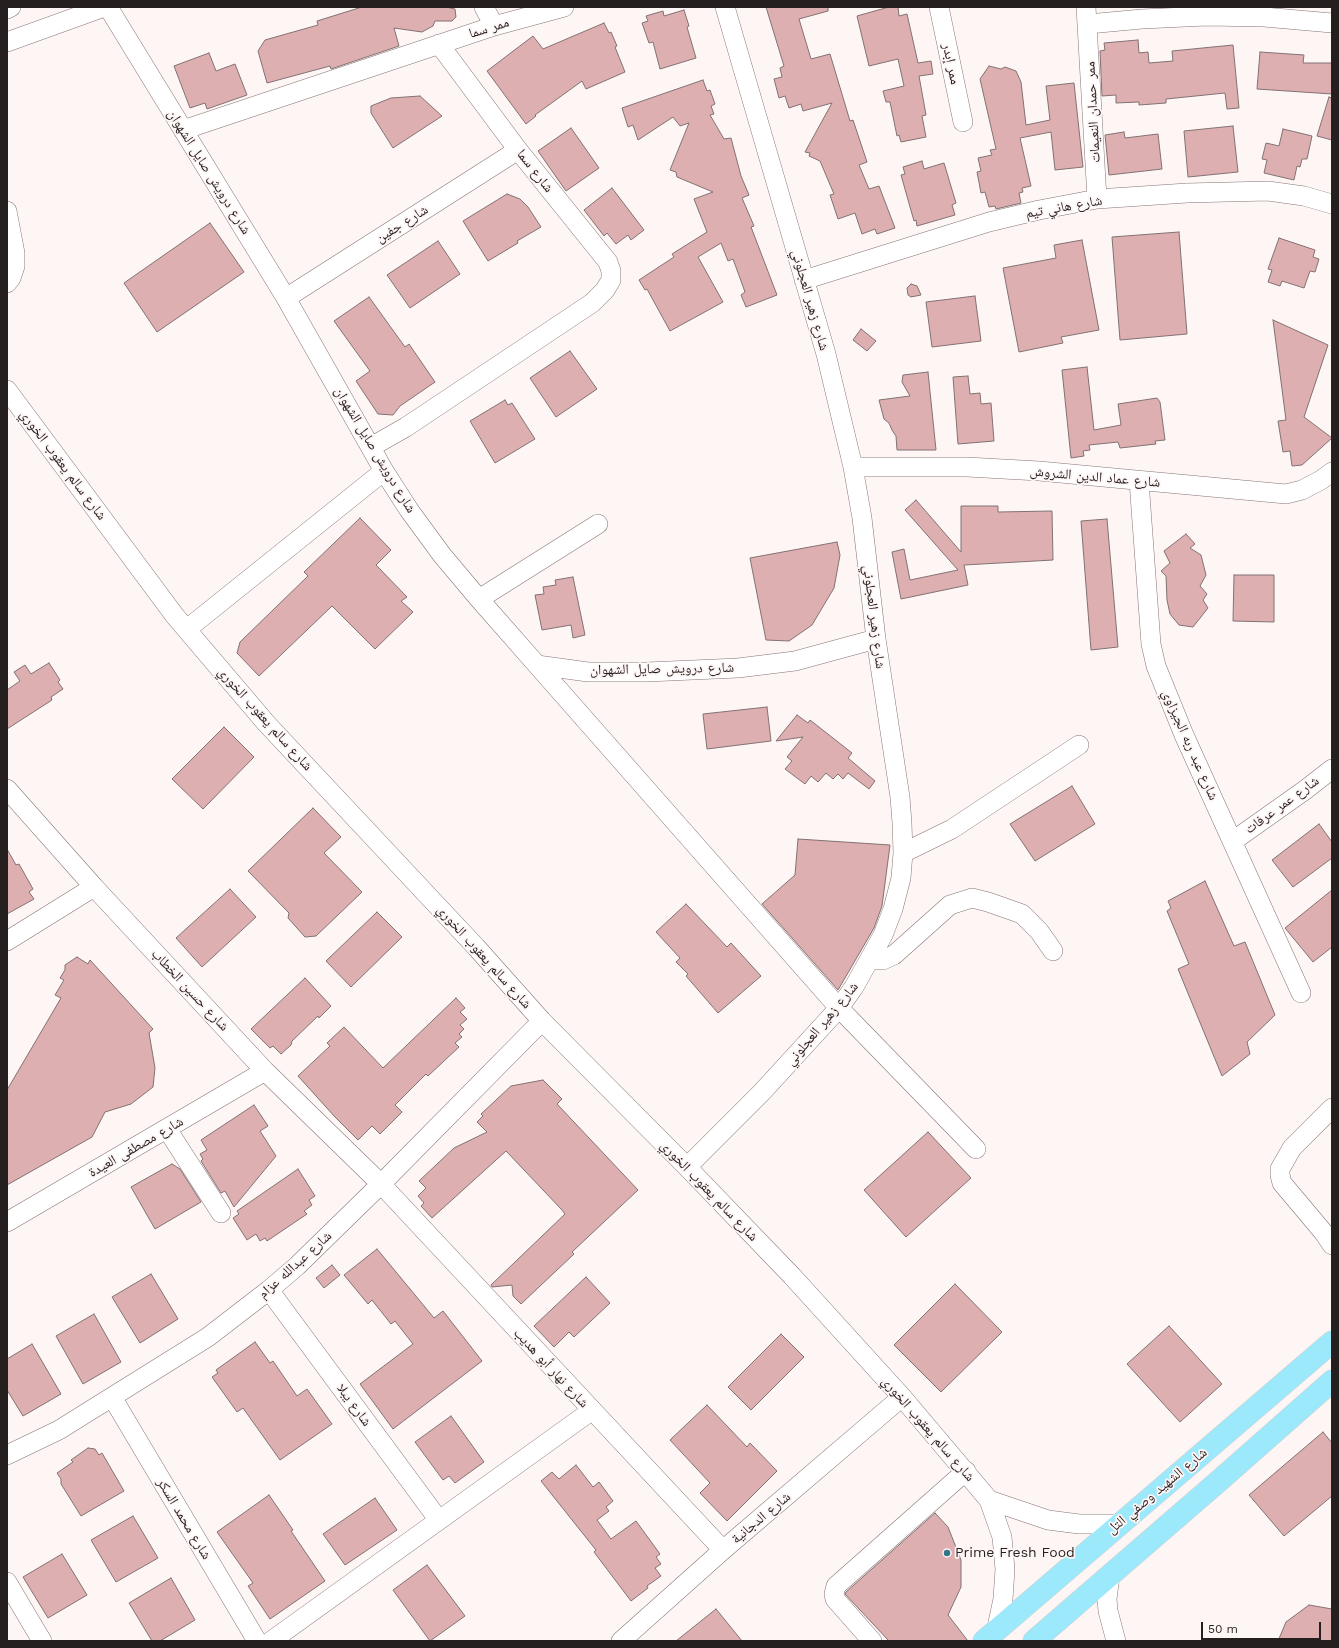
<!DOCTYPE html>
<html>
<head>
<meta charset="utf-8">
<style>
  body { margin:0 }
  #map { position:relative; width:1339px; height:1648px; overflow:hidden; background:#fef5f5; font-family:"Work Sans",sans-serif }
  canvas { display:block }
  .frame { position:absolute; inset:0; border:8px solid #261f1f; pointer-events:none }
  .scale { position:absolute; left:1201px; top:1622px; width:120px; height:18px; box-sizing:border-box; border:2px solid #261f1f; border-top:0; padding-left:5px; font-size:12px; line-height:14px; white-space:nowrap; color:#261f1f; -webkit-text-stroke:3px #fef5f5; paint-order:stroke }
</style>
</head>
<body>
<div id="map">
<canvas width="1339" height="1648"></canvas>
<div class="frame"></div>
<div class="scale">50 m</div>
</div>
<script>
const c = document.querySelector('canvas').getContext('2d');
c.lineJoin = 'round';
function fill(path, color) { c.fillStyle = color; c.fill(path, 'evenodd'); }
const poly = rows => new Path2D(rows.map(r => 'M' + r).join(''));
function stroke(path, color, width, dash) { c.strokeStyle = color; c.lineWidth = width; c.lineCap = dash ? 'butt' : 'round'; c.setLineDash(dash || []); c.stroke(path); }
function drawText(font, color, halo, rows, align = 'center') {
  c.font = font + ' "Work Sans","Noto Naskh Arabic",sans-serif'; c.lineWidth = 3.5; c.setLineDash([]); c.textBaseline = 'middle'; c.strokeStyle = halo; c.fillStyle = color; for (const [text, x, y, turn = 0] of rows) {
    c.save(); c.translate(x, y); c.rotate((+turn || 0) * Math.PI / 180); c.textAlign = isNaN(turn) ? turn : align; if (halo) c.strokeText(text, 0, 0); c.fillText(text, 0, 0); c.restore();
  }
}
const building = poly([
  [362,7,446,7,455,9,456,17,452,21,435,21,433,26,422,32,394,28,399,46,331,69,330,66,267,83,258,51,265,40,318,25,317,21,362,7],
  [766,7,828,7,828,11,799,19,811,59,830,54,850,121,853,120,867,162,859,165,869,189,879,186,895,228,877,234,875,229,862,234,855,213,838,219,830,195,834,194,820,161,809,156,810,153,805,152,832,103,803,111,801,104,789,108,785,96,779,98,774,79,782,77,780,68,784,66,766,7],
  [889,7,898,7,899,16,907,14,918,63,931,61,933,74,919,76,926,115,922,116,926,137,901,142,899,135,897,136,890,102,886,102,883,91,904,86,898,59,869,66,857,16,889,7],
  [684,10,689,26,687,27,696,58,660,69,653,42,649,43,642,23,648,21,646,16,663,11,664,16,684,10],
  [604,23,609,33,611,32,617,46,615,47,625,72,586,89,582,81,535,115,536,116,526,124,487,71,533,36,543,49,604,23],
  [1138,40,1139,53,1148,52,1149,63,1173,61,1172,51,1233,45,1239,108,1227,109,1225,93,1166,99,1166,103,1139,105,1139,102,1116,103,1116,95,1102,96,1100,51,1105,50,1104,43,1138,40],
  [1260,52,1304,55,1303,63,1332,63,1332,94,1257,89,1260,52],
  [209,53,216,71,235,64,247,95,207,109,205,103,190,108,174,66,209,53],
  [989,66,1001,69,1005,67,1016,71,1021,82,1026,125,1050,120,1046,86,1074,83,1083,167,1055,170,1051,132,1020,138,1031,186,1022,188,1023,192,1019,193,1021,203,996,209,995,206,989,207,985,192,981,193,977,172,981,171,978,158,992,155,990,150,996,149,980,79,989,66],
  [703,80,707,91,710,90,715,104,711,106,714,114,710,115,724,139,731,138,741,176,749,195,742,198,754,226,751,227,777,295,746,307,741,295,745,292,733,259,728,261,721,243,698,257,723,302,670,331,647,289,645,290,639,280,674,257,672,254,707,232,694,199,713,192,677,177,676,172,670,170,689,123,680,126,673,117,638,140,633,125,628,127,622,108,703,80],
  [420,96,442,116,393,148,371,113,371,106,391,98,420,96],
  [1329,97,1332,98,1332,140,1317,136,1329,97],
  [1233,126,1238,172,1188,177,1184,131,1233,126],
  [571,128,599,168,566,191,538,151,571,128],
  [1283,129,1312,136,1307,159,1302,159,1300,167,1297,166,1294,180,1264,173,1267,160,1262,159,1266,143,1279,146,1283,129],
  [1124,132,1125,138,1158,134,1162,169,1109,175,1105,135,1124,132],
  [922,161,924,169,944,163,956,203,952,205,955,215,917,226,916,220,914,221,901,175,905,174,903,167,922,161],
  [612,188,644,230,631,240,628,235,616,244,607,233,604,236,584,210,612,188],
  [507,194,520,199,528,207,541,227,517,241,518,243,488,261,463,221,507,194],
  [210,223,244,272,157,332,124,283,210,223],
  [1179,232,1187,334,1120,340,1112,237,1179,232],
  [1279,238,1315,250,1313,257,1319,259,1315,272,1310,271,1304,288,1282,281,1280,286,1268,282,1272,270,1268,269,1279,238],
  [1082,240,1099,330,1061,337,1063,343,1019,352,1003,268,1056,258,1054,245,1082,240],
  [438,241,460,274,410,308,387,275,438,241],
  [911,284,917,286,921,295,911,297,908,295,907,288,911,284],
  [975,296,981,341,932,347,926,302,975,296],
  [369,297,405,347,409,344,435,382,400,406,393,415,378,414,356,381,370,371,334,321,369,297],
  [1273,320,1328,345,1304,417,1332,438,1302,465,1292,466,1290,451,1283,452,1278,421,1286,420,1273,320],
  [861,329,876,341,867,351,853,340,861,329],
  [570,351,597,389,556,417,530,378,570,351],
  [1087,367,1094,430,1121,425,1118,404,1157,398,1160,402,1165,440,1155,441,1156,444,1120,448,1118,442,1089,445,1090,450,1083,451,1084,456,1071,458,1062,370,1087,367],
  [928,372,936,450,897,450,896,436,892,430,889,423,884,419,879,400,910,396,902,382,903,375,928,372],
  [968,376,970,394,980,393,981,404,991,403,994,441,958,444,953,377,968,376],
  [505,400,508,405,512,403,535,439,495,463,470,421,505,400],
  [916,500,961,552,961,506,998,506,998,512,1052,511,1053,560,964,565,968,585,901,599,892,552,904,549,910,580,958,570,905,510,916,500],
  [360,518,391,550,376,565,407,597,401,601,413,612,375,649,332,606,259,676,237,653,240,642,308,576,304,572,360,518],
  [1107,519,1118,647,1091,650,1081,521,1107,519],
  [1186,534,1195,544,1190,548,1201,555,1206,575,1200,586,1207,594,1203,600,1208,608,1193,627,1179,625,1170,614,1167,600,1166,576,1161,571,1170,563,1164,551,1186,534],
  [837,542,840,555,834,588,812,625,789,641,766,640,750,558,837,542],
  [1234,575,1274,575,1274,622,1233,621,1234,575],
  [573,577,585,635,573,638,571,625,542,630,535,595,544,594,543,587,556,585,555,580,573,577],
  [49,663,60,680,58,682,63,689,51,697,52,700,7,729,7,690,20,681,14,672,25,665,31,674,49,663],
  [767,707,771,741,707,749,703,714,767,707],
  [797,715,808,723,810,720,852,753,848,758,875,781,869,789,848,773,843,779,838,774,833,779,826,773,818,782,811,776,805,784,785,769,792,761,787,757,803,737,776,741,797,715],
  [224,727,254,757,203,809,172,779,224,727],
  [1072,786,1095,824,1035,861,1010,824,1072,786],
  [313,808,341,837,324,853,362,892,316,936,305,937,288,918,289,913,248,871,313,808],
  [1319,824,1332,842,1332,858,1293,887,1272,860,1319,824],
  [798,839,890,845,882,906,874,928,838,990,762,904,795,875,798,839],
  [7,849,16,865,19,864,33,889,29,892,34,899,7,914,7,849],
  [1205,881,1234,946,1245,942,1275,1015,1247,1042,1250,1054,1222,1076,1178,969,1189,964,1167,911,1171,908,1168,901,1205,881],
  [230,889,256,917,202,967,176,938,230,889],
  [1332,890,1332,947,1313,962,1285,928,1332,890],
  [686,904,727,947,731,943,761,976,718,1013,686,976,688,974,676,962,680,958,656,932,686,904],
  [377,912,402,937,351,987,326,961,377,912],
  [77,957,88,964,90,960,153,1029,149,1033,155,1068,153,1087,131,1104,105,1112,92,1137,7,1185,7,1090,61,998,55,995,64,980,60,978,65,970,65,965,77,957],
  [305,978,331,1006,319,1018,318,1016,292,1041,291,1045,281,1054,273,1046,270,1048,251,1029,305,978],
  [456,998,465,1008,460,1012,467,1019,460,1025,464,1029,459,1034,462,1037,455,1043,459,1047,428,1076,426,1074,395,1105,402,1112,380,1134,372,1126,358,1140,335,1117,298,1076,330,1046,327,1043,344,1027,383,1068,456,998],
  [543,1080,562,1099,557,1104,638,1190,572,1252,574,1254,521,1304,513,1296,512,1285,492,1287,491,1285,565,1214,562,1210,506,1151,432,1218,421,1206,424,1203,418,1196,426,1188,419,1181,454,1148,487,1132,477,1122,483,1116,481,1114,511,1086,543,1080],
  [254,1105,268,1126,260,1131,276,1156,234,1207,225,1191,221,1193,201,1161,203,1159,200,1154,207,1150,201,1140,254,1105],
  [928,1132,971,1178,906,1237,864,1190,928,1132],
  [172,1164,180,1169,201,1202,155,1229,131,1187,172,1164],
  [298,1169,315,1196,309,1200,312,1205,304,1211,307,1214,267,1241,265,1238,260,1241,256,1234,247,1240,233,1218,239,1214,237,1211,298,1169],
  [377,1249,434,1318,443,1311,482,1361,393,1429,360,1384,413,1344,395,1321,391,1324,372,1300,368,1304,344,1275,377,1249],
  [332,1265,340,1275,324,1288,316,1278,332,1265],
  [151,1274,178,1319,140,1343,112,1297,151,1274],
  [586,1277,610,1303,574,1337,569,1332,554,1347,534,1326,586,1277],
  [955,1284,1002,1332,941,1392,894,1345,955,1284],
  [94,1314,121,1362,83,1384,56,1336,94,1314],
  [1169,1326,1222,1384,1180,1422,1127,1364,1169,1326],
  [781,1334,804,1357,751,1410,728,1387,781,1334],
  [255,1342,270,1363,273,1361,297,1396,307,1389,332,1424,280,1460,243,1408,237,1412,212,1377,218,1373,216,1370,255,1342],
  [32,1344,61,1394,23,1416,7,1390,7,1359,32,1344],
  [707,1405,747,1447,750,1443,777,1471,727,1521,700,1493,710,1483,670,1440,707,1405],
  [451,1416,484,1462,455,1483,449,1476,443,1480,415,1442,451,1416],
  [1323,1432,1332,1443,1332,1496,1284,1536,1249,1495,1323,1432],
  [88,1448,95,1449,99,1455,102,1453,124,1491,81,1516,61,1484,61,1479,57,1473,73,1462,71,1460,88,1448],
  [576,1465,593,1487,599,1482,613,1501,606,1507,609,1511,597,1520,611,1539,636,1521,660,1554,656,1557,661,1564,655,1568,661,1576,647,1586,648,1588,631,1601,594,1552,596,1550,541,1481,552,1472,559,1479,576,1465],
  [269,1495,293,1530,291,1531,325,1581,270,1619,248,1586,253,1583,217,1532,269,1495],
  [375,1498,397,1530,345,1565,323,1534,375,1498],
  [935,1513,948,1527,961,1560,961,1587,948,1615,968,1641,889,1641,845,1594,846,1592,935,1513],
  [133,1516,158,1558,116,1582,91,1540,133,1516],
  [62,1554,87,1595,48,1618,23,1577,62,1554],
  [427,1565,465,1616,430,1641,393,1590,427,1565],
  [171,1578,195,1620,160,1641,152,1641,129,1603,171,1578],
  [1309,1605,1332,1609,1332,1641,1278,1641,1286,1622,1309,1605],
  [716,1609,742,1641,676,1641,716,1609]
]);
fill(building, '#ddafb1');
stroke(building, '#837172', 1);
const minor = poly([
  [108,7,286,298,384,471,409,510,442,555,479,599,537,665,588,672,647,672,738,668,795,661,876,639],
  [484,7,494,26],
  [939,7,963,122],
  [1086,7,1097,199],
  [7,9,11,7],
  [1088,24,1142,19,1207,16,1264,17,1332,23],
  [7,42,104,7],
  [183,130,494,26,564,7],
  [7,211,15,253,15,266,11,278,7,283],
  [804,280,989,222,1039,210,1097,199,1187,193,1268,191,1304,196,1332,204],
  [286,298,518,150],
  [7,390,175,616,266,723,476,947,542,1021,687,1167,792,1276,902,1397,989,1500,1002,1537,1005,1569,1003,1599,996,1632],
  [371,447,406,427,592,303,605,290,611,280,611,271,608,262,518,150,439,44],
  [853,467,967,467,1039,471,1286,494,1302,490,1321,480,1332,472],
  [1139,481,1151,644,1156,666,1184,735,1301,993],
  [479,599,598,524],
  [187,629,384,471],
  [537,665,839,1008,976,1149],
  [7,789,94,887,265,1071,381,1184,723,1550],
  [1233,841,1305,790,1332,769],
  [903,853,952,829,1079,745],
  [7,941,94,887],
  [871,960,883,960,894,955,950,905,972,898,988,902,1022,914,1039,931,1053,951],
  [1332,1108,1292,1148,1280,1169,1280,1175,1282,1183,1324,1233,1332,1245],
  [167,1129,221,1213],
  [687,1167,762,1092,839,1008,854,987,883,935,893,909,901,878,903,853,902,823,900,797,876,639,862,518,853,467,826,354,725,7],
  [7,1222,265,1071],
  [269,1290,438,1519],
  [112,1397,257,1641],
  [7,1455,59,1430,208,1337,269,1290,297,1266,381,1184,542,1021],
  [989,1500,1048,1520,1079,1524,1119,1524],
  [1110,1575,1107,1599,1108,1611,1116,1641],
  [7,1582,42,1641],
  [271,1641,591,1411],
  [621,1641,723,1550,902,1397],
  [872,1641,835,1599,834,1594,836,1586,966,1471]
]);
const major = poly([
  [984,1641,1332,1342],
  [1034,1641,1220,1480,1332,1381]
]);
stroke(minor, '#877475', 20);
stroke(major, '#d4d2d2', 23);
stroke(minor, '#fff', 19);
stroke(major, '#9de9fc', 22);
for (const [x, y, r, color] of [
  [947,1553,4,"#337687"]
]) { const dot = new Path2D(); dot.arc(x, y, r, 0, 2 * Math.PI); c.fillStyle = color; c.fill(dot); stroke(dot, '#fef5f5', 1.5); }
drawText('14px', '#261f1f', '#fef5f5', [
  ["ممر سما",489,28,-17],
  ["ممر إبدر",951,64,78],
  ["ممر حمدان النعيمات",1093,112,-93],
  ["شارع سما",535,171,52],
  ["شارع درويش صايل الشهوان",209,172,58],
  ["شارع هاني تيم",1064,207,-10],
  ["شارع جفين",402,224,-32],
  ["شارع زهير العجلوني",810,300,74],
  ["شارع درويش صايل الشهوان",375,450,59],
  ["شارع سالم يعقوب الخوري",63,465,53],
  ["شارع عماد الدين الشروش",1095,477,5],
  ["شارع زهير العجلوني",874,617,83],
  ["شارع درويش صايل الشهوان",662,669,-1],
  ["شارع سالم يعقوب الخوري",265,719,48],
  ["شارع عبد ربه الجيزاوي",1190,745,66],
  ["شارع عمر عرفات",1282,805,-36],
  ["شارع سالم يعقوب الخوري",484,957,48],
  ["شارع حسين الخطاب",190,990,47],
  ["شارع زهير العجلوني",822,1024,-50],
  ["شارع مصطفى العيدة",136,1147,-30],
  ["شارع سالم يعقوب الخوري",709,1191,46],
  ["شارع عبدالله عزام",295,1265,-42],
  ["شارع نهار أبو هديب",551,1368,47],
  ["شارع يبلا",354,1405,54],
  ["شارع سالم يعقوب الخوري",928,1429,49],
  ["شارع الشهيد وصفي التل",1157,1491,-40],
  ["شارع الدجانية",761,1518,-40],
  ["شارع محمد السكر",184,1519,59]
]);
drawText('14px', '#261f1f', '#fef5f5', [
  ["Prime Fresh Food",955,1553]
], 'left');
</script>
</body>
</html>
